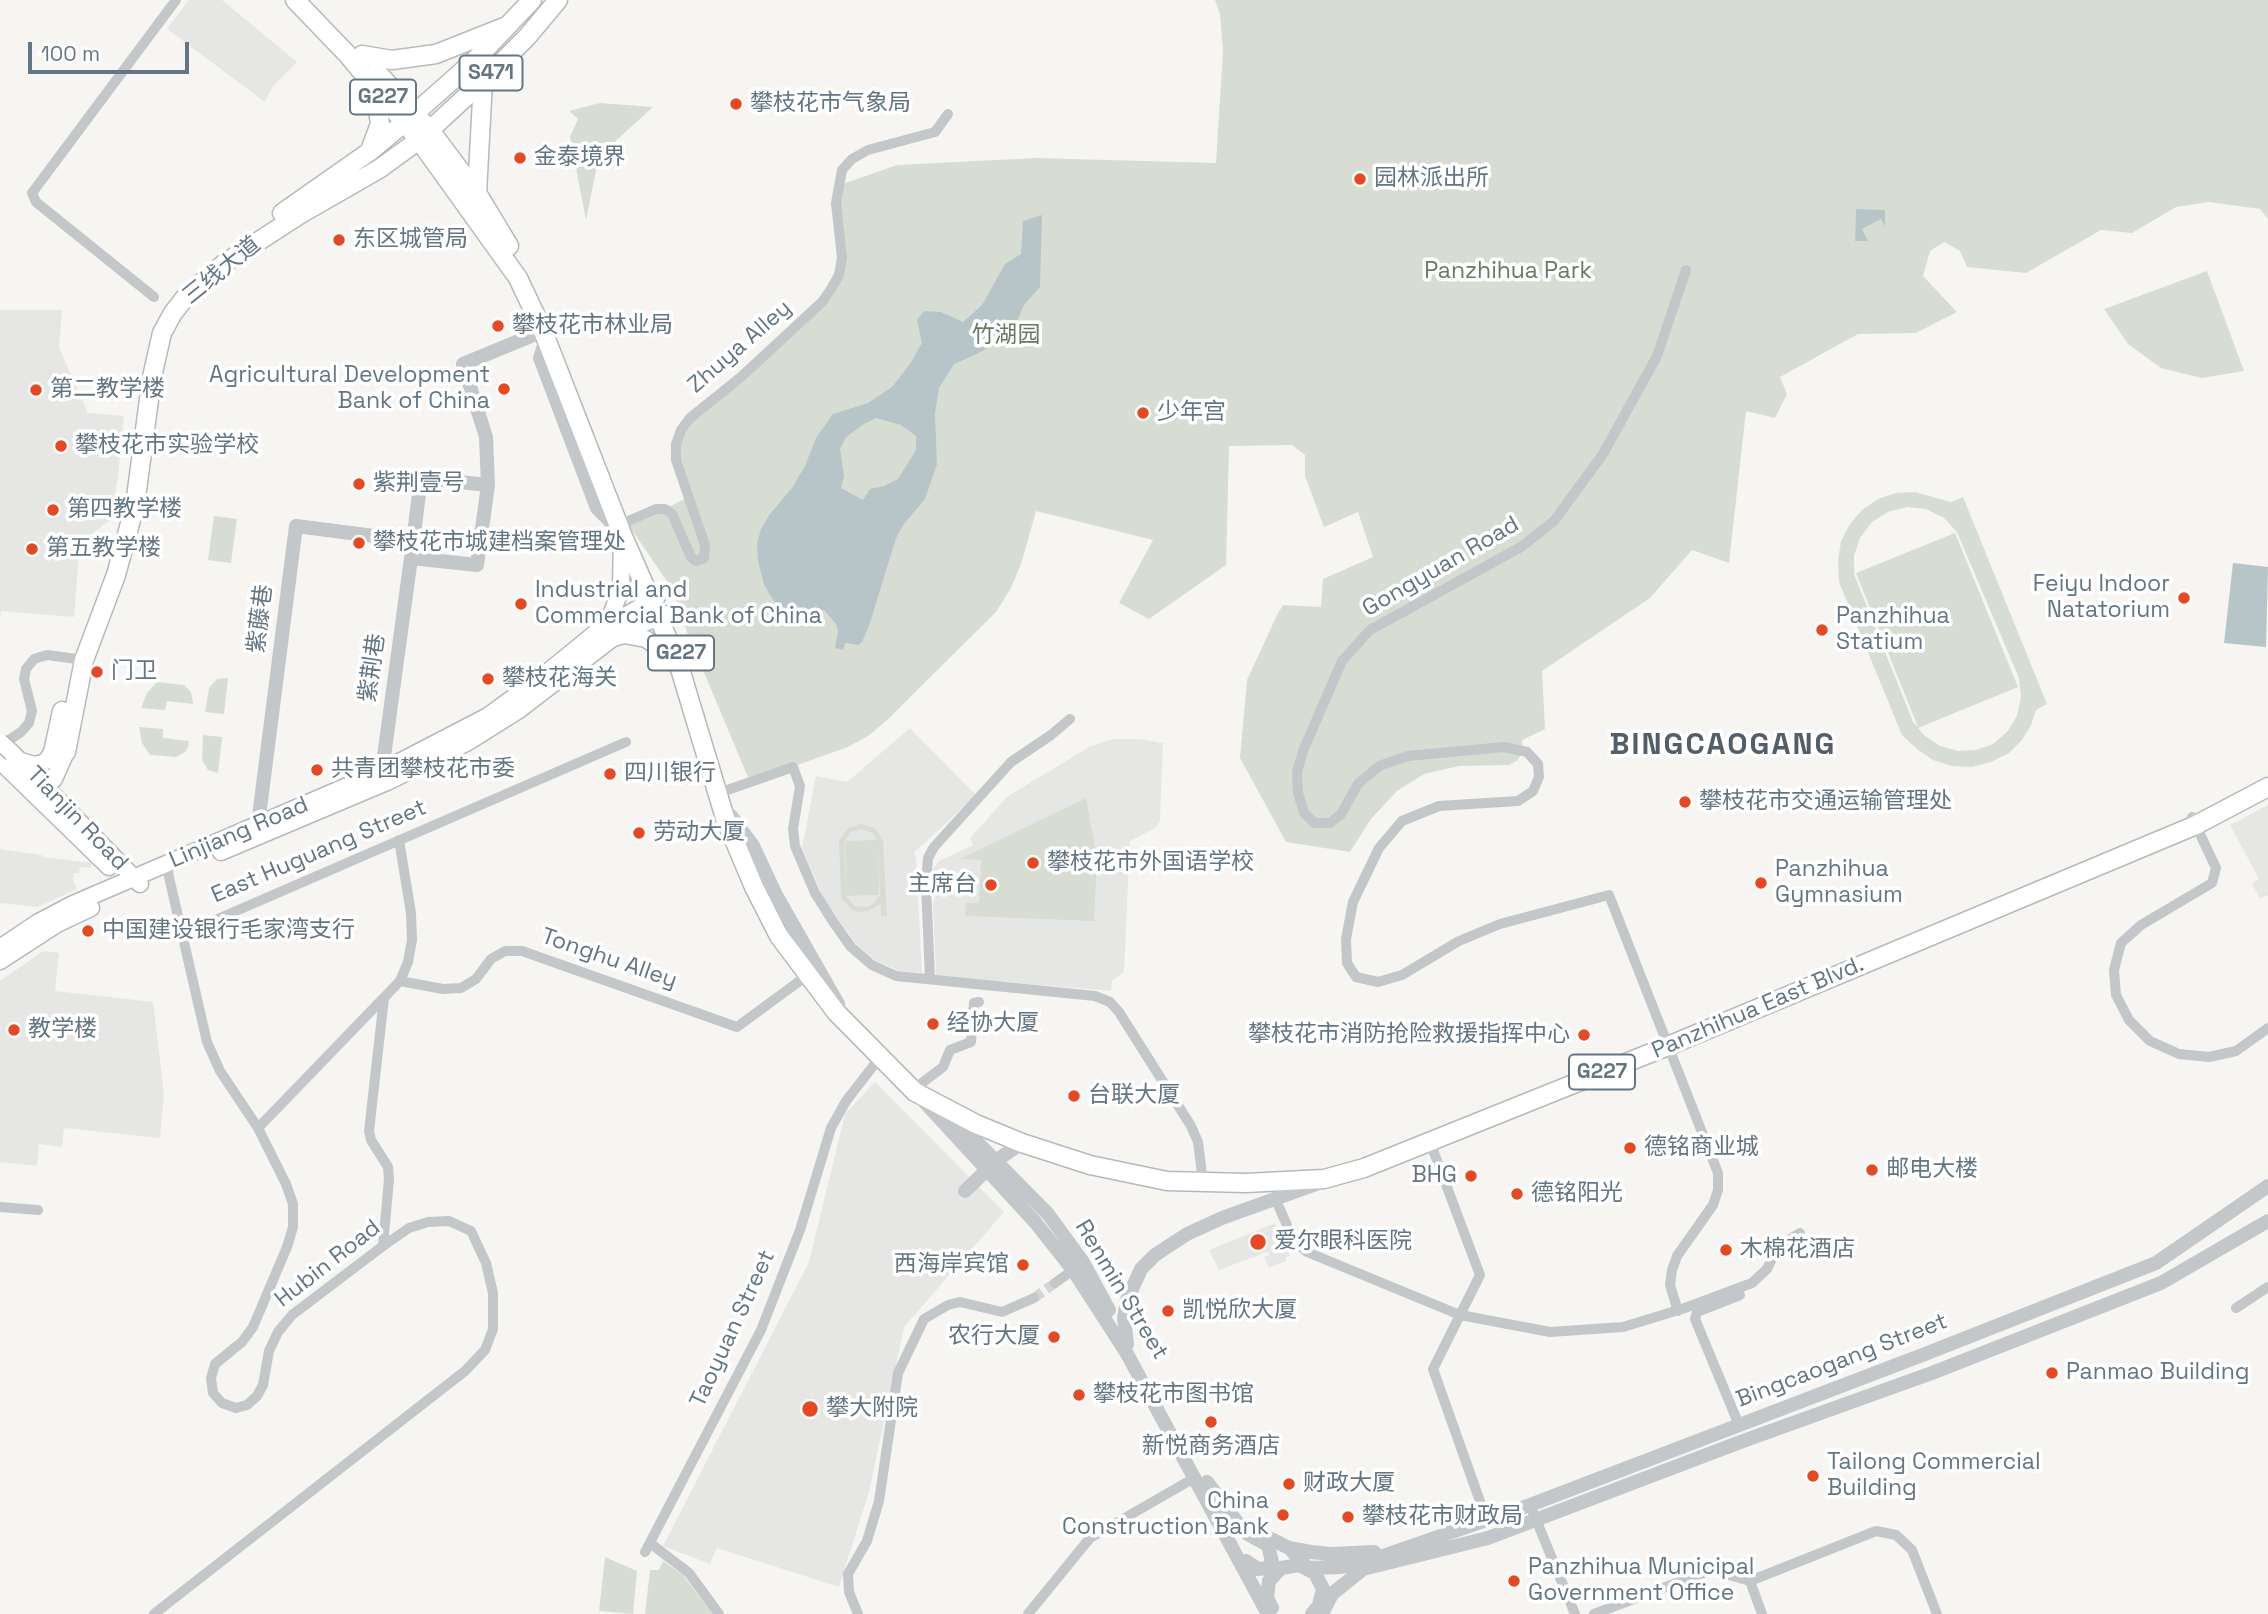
<!DOCTYPE html>
<html>
<head>
<meta charset="utf-8">
<style>
  body { margin:0 }
  #map { position:relative; width:2268px; height:1614px; overflow:hidden; background:#f6f5f2; font-family:"Space Grotesk",sans-serif }
  canvas { display:block }
  .scale { position:absolute; left:28px; top:42px; width:161px; height:32px; box-sizing:border-box; border:4px solid #637684; border-top:0; padding-left:9px; font-size:21px; line-height:24px; white-space:nowrap; color:#637684; -webkit-text-stroke:5px #fff; paint-order:stroke }
</style>
</head>
<body>
<div id="map">
<canvas width="2268" height="1614"></canvas>
<div class="scale">100 m</div>
</div>
<script>
const c = document.querySelector('canvas').getContext('2d');
c.lineJoin = 'round';
function fill(path, color) { c.fillStyle = color; c.fill(path, 'evenodd'); }
const poly = rows => new Path2D(rows.map(r => 'M' + r).join(''));
function stroke(path, color, width, dash) { c.strokeStyle = color; c.lineWidth = width; c.lineCap = dash ? 'butt' : 'round'; c.setLineDash(dash || []); c.stroke(path); }
function drawText(font, color, halo, rows, align = 'center') {
  c.font = font + ' "Space Grotesk","Noto Sans SC",sans-serif'; c.lineWidth = 7; c.setLineDash([]); c.textBaseline = 'middle'; c.strokeStyle = halo; c.fillStyle = color; for (const [text, x, y, turn = 0] of rows) {
    c.save(); c.translate(x, y); c.rotate((+turn || 0) * Math.PI / 180); c.textAlign = isNaN(turn) ? turn : align; if (halo) c.strokeText(text, 0, 0); c.fillText(text, 0, 0); c.restore();
  }
}
fill(poly([
  [189,0,222,0,297,62,273,86,265,102,167,29],
  [0,310,62,310,59,348,88,413,124,416,118,476,111,520,80,542,74,617,1,611,0,621],
  [910,728,976,795,914,853,916,857,922,973,899,971,875,960,856,944,824,899,802,848,816,776,847,782],
  [1114,739,1139,739,1163,743,1160,820,1155,828,1130,841,1124,972,1112,981,1111,991,936,976,933,903,942,877,932,872,935,866,939,861,973,845,970,838,1008,796,1091,746],
  [2268,805,2268,895,2260,899,2252,883,2259,879,2230,825],
  [0,849,42,855,43,857,92,863,91,868,80,867,79,873,74,873,73,880,77,889,38,907,0,903],
  [43,951,59,953,55,991,153,1002,164,1094,160,1138,64,1128,62,1147,39,1144,37,1166,0,1162,0,981],
  [875,1082,1004,1212,904,1327,869,1492,839,1587,717,1548,710,1564,663,1546,809,1262,845,1114],
  [1275,1223,1290,1256,1286,1257,1286,1261,1269,1268,1264,1257,1269,1255,1267,1252,1219,1270,1209,1250]
]), '#e6e7e5');
fill(poly([
  [1215,0,2268,0,2268,219,2260,209,2209,202,2176,207,2132,233,2101,230,2026,273,1967,267,1960,251,1944,242,1930,251,1923,276,1957,312,1916,333,1858,334,1780,377,1787,394,1775,418,1746,411,1729,563,1692,550,1650,598,1542,671,1545,729,1522,740,1523,750,1518,760,1509,765,1459,766,1424,774,1397,791,1371,819,1350,852,1286,842,1240,758,1247,680,1278,613,1283,605,1321,607,1323,579,1373,557,1358,512,1324,527,1305,476,1305,455,1292,445,1229,446,1226,565,1149,619,1119,603,1153,540,1036,511,1022,561,1011,588,996,612,886,721,868,736,848,747,750,782,687,632,673,590,625,520,665,509,688,497,676,460,681,430,822,302,839,275,837,186,897,165,1036,158,1216,163,1223,51,1220,14],
  [600,103,653,107,599,156,586,220,570,137,578,119,569,111],
  [2207,271,2244,371,2202,378,2161,368,2128,344,2104,309],
  [1915,492,1951,502,1963,497,2047,704,2036,710,2031,725,2022,740,2009,753,1991,762,1972,767,1952,766,1933,760,1917,749,1902,735,1839,582,1838,561,1841,541,1850,524,1862,510,1878,499,1896,493],
  [1907,507,1926,509,1944,518,1957,532,2019,678,2021,697,2017,716,2007,732,1993,744,1976,750,1958,751,1940,746,1925,736,1918,728,2018,687,1955,533,1856,573,1918,727,1913,722,1854,574,1854,556,1860,538,1872,522,1888,512],
  [214,516,237,519,231,563,208,560],
  [228,678,224,714,205,712,209,688,217,679],
  [157,682,184,685,191,692,193,704,167,701,165,710,141,708,147,693],
  [139,727,163,729,163,738,189,741,188,747,185,752,176,757,150,755,142,743],
  [203,735,222,737,218,773,208,770,202,760],
  [1086,798,1097,858,1094,921,965,916,966,903,979,903,981,860,960,859],
  [861,824,875,828,883,840,887,916,881,916,881,904,868,911,860,912,852,910,841,898,839,840,848,828],
  [862,829,872,833,877,840,845,841,846,895,844,842,851,832],
  [878,841,880,895,873,904,867,907,855,906,846,896,879,895],
  [605,1557,637,1571,633,1614,599,1611],
  [663,1561,683,1575,713,1614,645,1614,650,1570,659,1570]
]), '#d7ddd3');
fill(poly([
  [1856,209,1885,210,1885,226,1881,219,1862,229,1868,241,1855,241],
  [1042,215,1040,287,1024,305,1017,321,1003,339,977,354,954,364,939,388,935,413,937,464,925,499,904,524,896,538,869,626,862,642,858,645,845,643,843,650,835,648,838,631,836,624,825,611,817,608,799,610,785,623,780,619,784,613,771,597,764,584,758,561,757,544,761,529,770,514,792,488,805,466,816,438,833,414,868,403,892,387,910,364,922,343,917,320,924,311,941,312,963,322,982,305,1005,264,1021,254,1023,221],
  [876,418,901,425,916,436,916,450,898,479,884,486,870,489,863,500,841,488,844,476,840,449,846,437,864,424],
  [2233,563,2268,567,2266,647,2224,643]
]), '#b8c5c8');
stroke(poly([
  [1034,1298,1055,1283]
]), '#d1d5d6', 10, [10, 5]);
const secondary = poly([
  [605,628,657,597],
  [621,634,664,614],
  [12,753,140,884],
  [0,761,109,867],
  [21,761,34,765,43,763,48,759,54,748],
  [36,788,46,786,54,779,66,752],
  [221,852,387,782,468,742,519,710,613,638,624,635,646,639,678,662],
  [0,948,37,923,73,904,382,771,488,716,539,679,593,635,611,615,621,589,622,536],
  [0,961,57,924,91,908]
]);
const primary = poly([
  [362,55,392,60,436,54,504,27],
  [371,148,380,124,375,87],
  [477,193,483,81],
  [282,213,369,152,405,122,475,60,532,0],
  [54,748,62,711],
  [66,752,84,660,116,575,135,505,152,377,162,333,173,313,187,295,225,263,299,215,379,169,419,140,483,81,527,37,558,0]
]);
const trunk = poly([
  [295,0,347,54,419,140,518,278,543,331,622,534,678,662,725,818,754,887,779,936,836,1012,915,1092,976,1124,1022,1143,1090,1165,1167,1181,1246,1183,1324,1179,1364,1168,1668,1046,2196,825,2268,787],
  [376,71,429,129,477,193,509,246]
]);
stroke(secondary, '#b3b9bd', 19);
stroke(primary, '#b6babe', 21);
stroke(trunk, '#b5b9bc', 21);
stroke(poly([
  [154,297,36,202,32,193,176,0],
  [619,525,656,509,665,509,672,514,691,557,696,561,704,558,705,545,676,460,676,444,681,430,690,418,741,377,822,302,831,289,839,275,842,258,836,203,842,170,852,159,868,150,935,132,948,114],
  [0,746,21,732,29,723,32,711,24,679,26,669,34,659,47,655,84,660],
  [719,793,793,767,800,786,793,829,795,846,815,893,832,920,851,947,872,965,896,976,1095,996,1110,1002,1119,1012,1191,1126,1198,1142,1202,1174],
  [2192,817,2216,868,2212,883,2141,925,2121,943,2114,970,2116,995,2129,1020,2150,1041,2179,1054,2209,1057,2236,1051,2268,1028],
  [183,934,626,742],
  [930,979,926,884,928,858,934,847,1011,762,1051,735,1070,719],
  [400,981,443,989,461,988,476,979,491,959,505,951,522,951,737,1027,801,980],
  [918,1086,943,1067,950,1050,971,1042,974,1003,979,1002],
  [258,1128,400,981,408,962,412,940,411,913,399,840],
  [1430,1142,1480,1275,1433,1369,1487,1521],
  [1275,1198,1293,1239,1307,1252,1460,1315,1550,1332,1623,1327,1682,1309,1752,1283,1767,1269,1778,1246,1800,1233],
  [0,1207,38,1210],
  [383,1246,389,1179,388,1167,371,1140,369,1131,384,998],
  [1055,1283,1073,1270],
  [2236,1308,2268,1287],
  [1678,1311,1670,1285,1672,1270,1677,1256,1713,1205,1718,1190,1718,1173,1609,895,1500,924,1459,941,1402,975,1378,982,1356,977,1347,963,1346,939,1353,902,1379,848,1402,821,1439,806,1518,801,1533,791,1539,777,1538,764,1527,752,1504,747,1408,756,1379,766,1358,784,1341,814,1330,823,1315,823,1304,813,1298,793,1297,772,1303,751,1342,661,1370,630,1521,547,1554,521,1603,454,1657,356,1686,270],
  [1739,1425,1695,1319,1697,1312,1740,1295],
  [1530,1505,1575,1614],
  [650,1543,689,1573,719,1614],
  [645,1552,761,1330,800,1230,831,1128,846,1101,881,1056],
  [1750,1581,1762,1614],
  [154,1614,465,1371,485,1350,493,1329,493,1293,486,1263,471,1231,449,1221,428,1222,409,1228,383,1246,292,1315,278,1332,269,1351,263,1385,257,1396,247,1405,236,1408,222,1403,213,1393,211,1378,215,1364,242,1342,253,1327,287,1247,293,1227,293,1204,286,1184,258,1128,220,1071,207,1042,166,864],
  [858,1614,849,1592,848,1574,867,1541,879,1501,898,1373,924,1319,948,1305,960,1302,1002,1312,1034,1298],
  [1028,1614,1090,1538,1196,1477],
  [1594,1614,1711,1570,1750,1581,1876,1531,1896,1535,1912,1550,1937,1614]
]), '#c3c7ca', 10);
stroke(poly([
  [546,339,540,358,597,508,619,530],
  [412,550,421,478,488,485],
  [385,778,382,771,411,558,477,565,488,485,486,437,463,364,543,331],
  [731,816,753,846,776,895,838,1004],
  [262,833,258,824,296,526,413,541],
  [921,1098,1035,1222,1073,1270,1126,1352,1268,1614],
  [950,1115,1048,1214,1083,1262,1109,1310],
  [965,1191,997,1160,1022,1143,1030,1144],
  [1127,1344,1124,1318,1127,1300,1141,1269,1155,1255,1187,1234,1222,1218,1319,1183],
  [1207,1482,1237,1522,1248,1534,1268,1545,1272,1562,1267,1568,1258,1569,1246,1561],
  [1261,1534,1289,1548,1311,1552,1331,1554,1374,1552],
  [1289,1548,1308,1568,1341,1567,1371,1560,1530,1505,1925,1354,2156,1263,2268,1186],
  [1272,1608,1267,1598,1269,1581,1281,1568,1299,1565,1315,1573,1323,1589,1319,1605,1312,1614],
  [1322,1614,1332,1594,1363,1569,1488,1538,1743,1441,1932,1373,2161,1283,2268,1221]
]), '#c3c7ca', 14);
stroke(secondary, '#fff', 16);
stroke(primary, '#fff', 18);
stroke(trunk, '#fff', 18);
const secondaryBridge = poly([
  [0,742,12,753]
]);
stroke(secondaryBridge, '#b3b9bd', 19, []);
stroke(secondaryBridge, '#fff', 16);
for (const [x, y, r, color] of [
  [736,104,7,"#e8471f"],
  [520,158,7,"#e8471f"],
  [1360,179,7,"#e8471f"],
  [339,240,7,"#e8471f"],
  [498,326,7,"#e8471f"],
  [504,389,7,"#e8471f"],
  [36,390,7,"#e8471f"],
  [1143,413,7,"#e8471f"],
  [61,446,7,"#e8471f"],
  [359,484,7,"#e8471f"],
  [53,510,7,"#e8471f"],
  [359,543,7,"#e8471f"],
  [32,549,7,"#e8471f"],
  [2184,598,7,"#e8471f"],
  [521,604,7,"#e8471f"],
  [1822,630,7,"#e8471f"],
  [97,672,7,"#e8471f"],
  [488,679,7,"#e8471f"],
  [317,770,7,"#e8471f"],
  [610,774,7,"#e8471f"],
  [1685,802,7,"#e8471f"],
  [639,833,7,"#e8471f"],
  [1033,863,7,"#e8471f"],
  [1761,883,7,"#e8471f"],
  [991,885,7,"#e8471f"],
  [88,931,7,"#e8471f"],
  [933,1024,7,"#e8471f"],
  [14,1030,7,"#e8471f"],
  [1584,1035,7,"#e8471f"],
  [1074,1096,7,"#e8471f"],
  [1630,1148,7,"#e8471f"],
  [1872,1170,7,"#e8471f"],
  [1471,1176,7,"#e8471f"],
  [1517,1194,7,"#e8471f"],
  [1258,1242,9,"#e8471f"],
  [1726,1250,7,"#e8471f"],
  [1023,1265,7,"#e8471f"],
  [1168,1311,7,"#e8471f"],
  [1054,1337,7,"#e8471f"],
  [2052,1373,7,"#e8471f"],
  [1079,1395,7,"#e8471f"],
  [810,1409,9,"#e8471f"],
  [1211,1422,7,"#e8471f"],
  [1813,1476,7,"#e8471f"],
  [1289,1484,7,"#e8471f"],
  [1283,1515,7,"#e8471f"],
  [1348,1517,7,"#e8471f"],
  [1514,1581,7,"#e8471f"]
]) { const dot = new Path2D(); dot.arc(x, y, r, 0, 2 * Math.PI); c.fillStyle = color; c.fill(dot); stroke(dot, '#fff', 2.5); }
for (const [x, y, w] of [
  [491,73,63],
  [383,97,66],
  [681,653,66],
  [1602,1072,66]
]) { const box = new Path2D(); box.roundRect(x - w / 2, y - 17.5, w, 35, 5); c.fillStyle = '#fff'; c.fill(box); stroke(box, '#637684', 2); }
drawText('bold 21px', '#637684', null, [
  ["S471",491,73],
  ["G227",383,97],
  ["G227",681,653],
  ["G227",1602,1072]
]);
drawText('23px', '#637684', '#fff', [
  ["攀枝花市气象局",750,104],
  ["金泰境界",534,158],
  ["园林派出所",1374,179],
  ["东区城管局",353,240],
  ["攀枝花市林业局",512,326],
  ["Agricultural Development",490,376,"right"],
  ["Bank of China",490,402,"right"],
  ["第二教学楼",50,390],
  ["少年宫",1157,413],
  ["攀枝花市实验学校",75,446],
  ["紫荆壹号",373,484],
  ["第四教学楼",67,510],
  ["攀枝花市城建档案管理处",373,543],
  ["第五教学楼",46,549],
  ["Feiyu Indoor",2170,585,"right"],
  ["Natatorium",2170,611,"right"],
  ["Industrial and",535,591],
  ["Commercial Bank of China",535,617],
  ["Panzhihua",1836,617],
  ["Statium",1836,643],
  ["门卫",111,672],
  ["攀枝花海关",502,679],
  ["共青团攀枝花市委",331,770],
  ["四川银行",624,774],
  ["攀枝花市交通运输管理处",1699,802],
  ["劳动大厦",653,833],
  ["攀枝花市外国语学校",1047,863],
  ["Panzhihua",1775,870],
  ["Gymnasium",1775,896],
  ["主席台",977,885,"right"],
  ["中国建设银行毛家湾支行",102,931],
  ["经协大厦",947,1024],
  ["教学楼",28,1030],
  ["攀枝花市消防抢险救援指挥中心",1570,1035,"right"],
  ["台联大厦",1088,1096],
  ["德铭商业城",1644,1148],
  ["邮电大楼",1886,1170],
  ["BHG",1457,1176,"right"],
  ["德铭阳光",1531,1194],
  ["爱尔眼科医院",1274,1242],
  ["木棉花酒店",1740,1250],
  ["西海岸宾馆",1009,1265,"right"],
  ["凯悦欣大厦",1182,1311],
  ["农行大厦",1040,1337,"right"],
  ["Panmao Building",2066,1373],
  ["攀枝花市图书馆",1093,1395],
  ["攀大附院",826,1409],
  ["新悦商务酒店",1211,1447,"center"],
  ["Tailong Commercial",1827,1463],
  ["Building",1827,1489],
  ["财政大厦",1303,1484],
  ["China",1269,1502,"right"],
  ["Construction Bank",1269,1528,"right"],
  ["攀枝花市财政局",1362,1517],
  ["Panzhihua Municipal",1528,1568],
  ["Government Office",1528,1594]
], 'left');
drawText('23px', '#637684', '#fff', [
  ["三线大道",222,271,-39],
  ["Zhuya Alley",740,347,-41],
  ["Gongyuan Road",1441,567,-30],
  ["紫藤巷",261,619,-83],
  ["紫荆巷",373,668,-82],
  ["Tianjin Road",77,819,46],
  ["Linjiang Road",239,833,-23],
  ["East Huguang Street",319,852,-23],
  ["Tonghu Alley",609,959,19],
  ["Panzhihua East Blvd.",1758,1008,-23],
  ["Hubin Road",328,1264,-38],
  ["Renmin Street",1121,1290,59],
  ["Taoyuan Street",733,1329,-65],
  ["Bingcaogang Street",1842,1361,-21]
]);
drawText('23px', '#687b62', '#fff', [
  ["Panzhihua Park",1508,272],
  ["竹湖园",1006,336]
]);
c.letterSpacing = '2px';
drawText('bold 30px', '#525f68', '#fff', [
  ["BINGCAOGANG",1723,746]
]);
c.letterSpacing = '0px';
</script>
</body>
</html>
